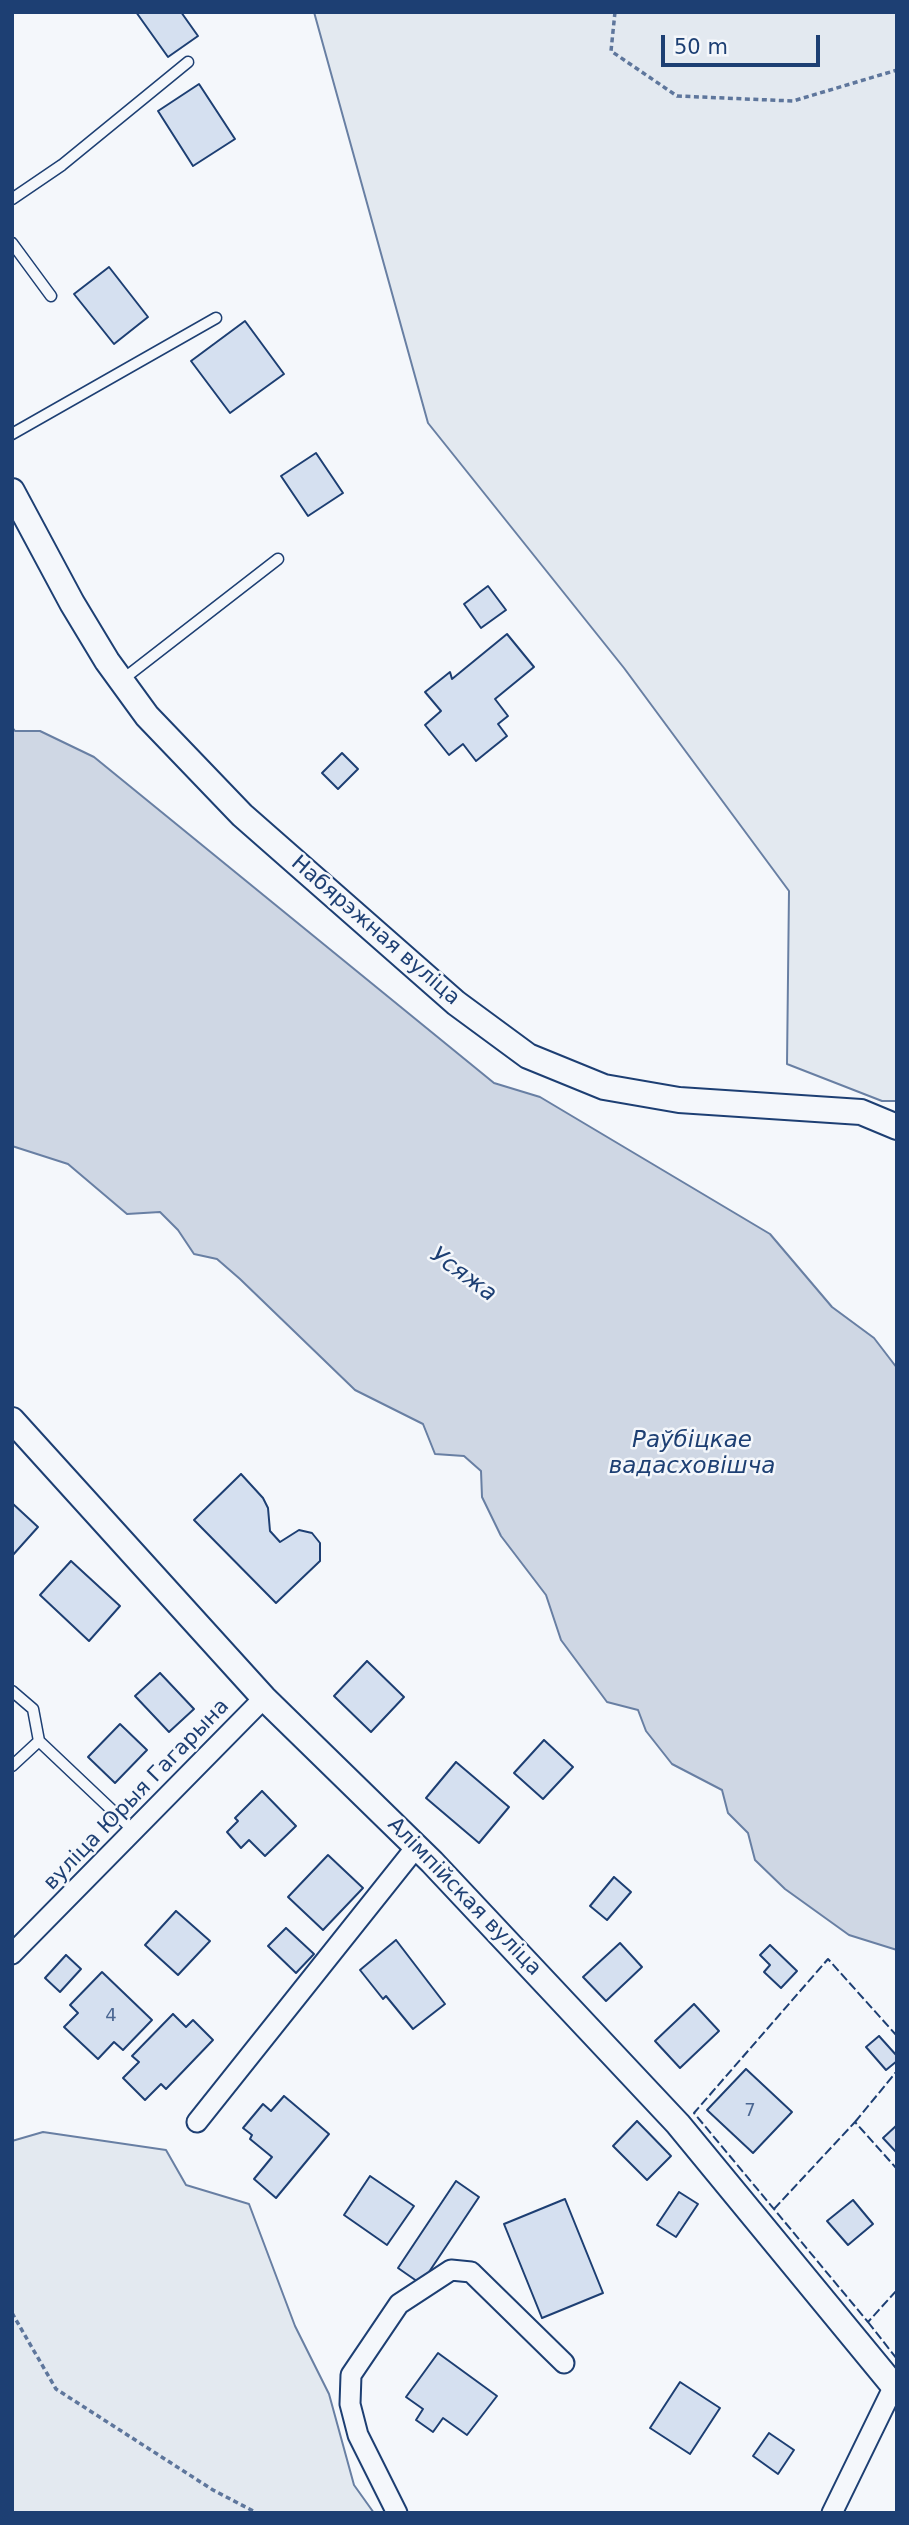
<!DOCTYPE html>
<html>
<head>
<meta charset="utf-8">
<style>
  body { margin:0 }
  #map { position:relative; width:909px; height:2525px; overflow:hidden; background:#f4f7fb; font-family:"DejaVu Sans",sans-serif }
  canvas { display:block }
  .frame { position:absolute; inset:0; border:14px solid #1d3f73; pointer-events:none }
  .scale { position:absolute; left:661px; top:35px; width:159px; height:32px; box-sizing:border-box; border:4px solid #1d3f73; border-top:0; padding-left:9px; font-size:21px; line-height:24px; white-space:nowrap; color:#1d3f73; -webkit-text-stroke:5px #f4f7fb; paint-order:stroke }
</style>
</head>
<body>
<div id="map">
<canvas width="909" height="2525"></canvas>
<div class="frame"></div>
<div class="scale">50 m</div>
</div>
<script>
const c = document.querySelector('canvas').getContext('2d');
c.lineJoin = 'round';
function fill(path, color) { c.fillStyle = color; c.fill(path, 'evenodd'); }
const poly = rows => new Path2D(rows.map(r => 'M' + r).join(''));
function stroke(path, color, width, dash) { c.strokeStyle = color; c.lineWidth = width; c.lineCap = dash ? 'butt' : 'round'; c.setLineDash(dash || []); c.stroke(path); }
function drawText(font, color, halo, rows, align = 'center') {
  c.font = font + ' "DejaVu Sans",sans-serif'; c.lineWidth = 5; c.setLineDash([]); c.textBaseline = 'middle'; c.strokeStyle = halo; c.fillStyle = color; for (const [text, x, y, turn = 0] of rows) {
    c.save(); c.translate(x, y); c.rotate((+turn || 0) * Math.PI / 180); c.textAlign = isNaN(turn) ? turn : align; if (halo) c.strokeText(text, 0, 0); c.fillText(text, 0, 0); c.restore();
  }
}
const green = poly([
  [314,12,897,12,897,1101,882,1101,787,1064,789,891,624,668,428,423,314,12],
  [43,2132,166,2150,186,2185,249,2204,295,2326,329,2394,354,2485,374,2513,12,2513,12,2141,43,2132]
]);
fill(green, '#e3e9f0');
stroke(green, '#687fa3', 2);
const water = poly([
  [12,727,15,731,40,731,94,757,494,1083,540,1097,770,1234,832,1307,874,1338,897,1368,897,1950,849,1935,785,1889,755,1860,748,1833,728,1813,722,1790,672,1764,646,1731,638,1710,607,1702,561,1640,546,1595,501,1536,482,1497,481,1471,464,1456,435,1454,423,1424,355,1390,240,1279,217,1259,194,1254,178,1230,160,1212,127,1214,68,1164,12,1146,12,727]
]);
fill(water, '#cfd7e4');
stroke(water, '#687fa3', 2);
const building = poly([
  [136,12,181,12,198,36,168,57,136,12],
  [199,84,235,139,193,166,158,111,199,84],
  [109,267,148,317,114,344,74,294,109,267],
  [245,321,284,374,230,413,191,361,245,321],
  [316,453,343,493,308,516,281,476,316,453],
  [488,586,506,610,481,628,464,604,488,586],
  [507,634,534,667,495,699,508,716,498,724,507,736,476,761,463,744,449,755,425,725,441,711,425,692,450,672,452,679,507,634],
  [342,753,358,769,338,789,322,773,342,753],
  [241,1474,263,1498,268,1508,270,1531,280,1542,299,1530,312,1533,320,1543,320,1561,276,1603,194,1520,241,1474],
  [12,1503,38,1527,12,1556,12,1503],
  [71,1561,120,1606,89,1641,40,1595,71,1561],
  [367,1661,404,1697,371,1732,334,1696,367,1661],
  [160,1673,194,1709,169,1732,135,1696,160,1673],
  [120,1724,147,1750,115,1783,88,1757,120,1724],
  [544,1740,573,1767,543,1799,514,1773,544,1740],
  [456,1762,509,1807,479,1843,426,1798,456,1762],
  [262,1791,296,1826,265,1856,249,1840,241,1848,227,1832,238,1821,235,1818,262,1791],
  [328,1855,363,1888,323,1930,288,1897,328,1855],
  [614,1877,631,1892,607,1920,590,1906,614,1877],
  [176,1911,210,1941,178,1975,145,1945,176,1911],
  [286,1928,314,1954,296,1973,268,1946,286,1928],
  [396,1940,445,2004,413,2029,386,1996,383,1999,360,1970,396,1940],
  [620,1943,642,1967,606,2001,583,1977,620,1943],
  [770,1945,797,1971,781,1988,764,1972,770,1965,760,1955,770,1945],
  [66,1955,81,1969,60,1992,45,1978,66,1955],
  [102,1972,152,2020,123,2050,114,2042,98,2059,64,2027,78,2013,70,2005,102,1972],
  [694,2004,719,2031,680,2068,655,2041,694,2004],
  [173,2014,186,2027,193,2020,213,2040,166,2089,161,2084,145,2100,123,2078,139,2062,132,2056,173,2014],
  [879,2036,897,2056,897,2061,886,2070,866,2047,879,2036],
  [746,2069,792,2112,753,2153,707,2110,746,2069],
  [284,2096,329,2134,276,2198,254,2179,272,2157,250,2139,252,2135,243,2128,263,2104,271,2111,284,2096],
  [637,2121,671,2156,647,2180,613,2146,637,2121],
  [897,2125,897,2153,883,2138,897,2125],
  [370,2176,414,2206,387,2245,344,2215,370,2176],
  [456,2181,479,2197,421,2284,398,2268,456,2181],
  [679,2192,698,2204,676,2237,657,2225,679,2192],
  [565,2199,603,2293,542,2318,504,2224,565,2199],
  [853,2200,873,2224,848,2245,827,2221,853,2200],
  [438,2353,497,2396,467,2435,443,2418,433,2432,416,2420,423,2409,406,2397,438,2353],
  [680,2382,720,2408,690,2454,650,2428,680,2382],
  [769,2433,794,2450,778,2474,753,2456,769,2433]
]);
fill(building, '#d5e0f0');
stroke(building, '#1d3f73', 2);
const service = poly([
  [12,199,62,165,188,62],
  [12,243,51,296],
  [12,434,216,318],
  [122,680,278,559],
  [12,1691,33,1709,39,1741,134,1831],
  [12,1766,39,1741]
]);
const minor = poly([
  [12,1954,264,1698],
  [197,2122,417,1846],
  [397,2513,358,2435,350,2404,351,2375,399,2304,451,2270,471,2272,564,2363],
  [832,2513,894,2386]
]);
const tertiary = poly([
  [12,491,72,603,107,661,147,716,242,815,456,1003,528,1056,604,1087,679,1100,861,1112,897,1127],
  [12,1420,264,1698,432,1862,678,2124,897,2390]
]);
stroke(service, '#1d3f73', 13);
stroke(minor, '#1d3f73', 23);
stroke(tertiary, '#1d3f73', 28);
stroke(poly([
  [615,12,611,51,677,96,793,101,897,70],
  [12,2313,56,2389,213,2490,257,2513]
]), '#5e769c', 3.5, [5, 3.5]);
stroke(service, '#f4f7fb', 10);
stroke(minor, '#f4f7fb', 19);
stroke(tertiary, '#f4f7fb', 24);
stroke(poly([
  [897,2036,828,1959,694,2113,868,2322,897,2290],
  [855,2122,897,2071],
  [774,2209,855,2122,897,2169],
  [868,2322,897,2359]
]), '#1d3f73', 2, [9, 3.5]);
drawText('18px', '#4b6792', null, [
  ["4",111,2016],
  ["7",750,2111]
]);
drawText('21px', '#1d3f73', '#f4f7fb', [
  ["Набярэжная вуліца",375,931,41],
  ["вуліца Юрыя Гагарына",137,1795,-46],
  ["Алімпійская вуліца",464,1897,46]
]);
drawText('italic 23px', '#1d3f73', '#f4f7fb', [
  ["Усяжа",463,1275,36],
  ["Раўбіцкае",692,1441],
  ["вадасховішча",692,1467]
]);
</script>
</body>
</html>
